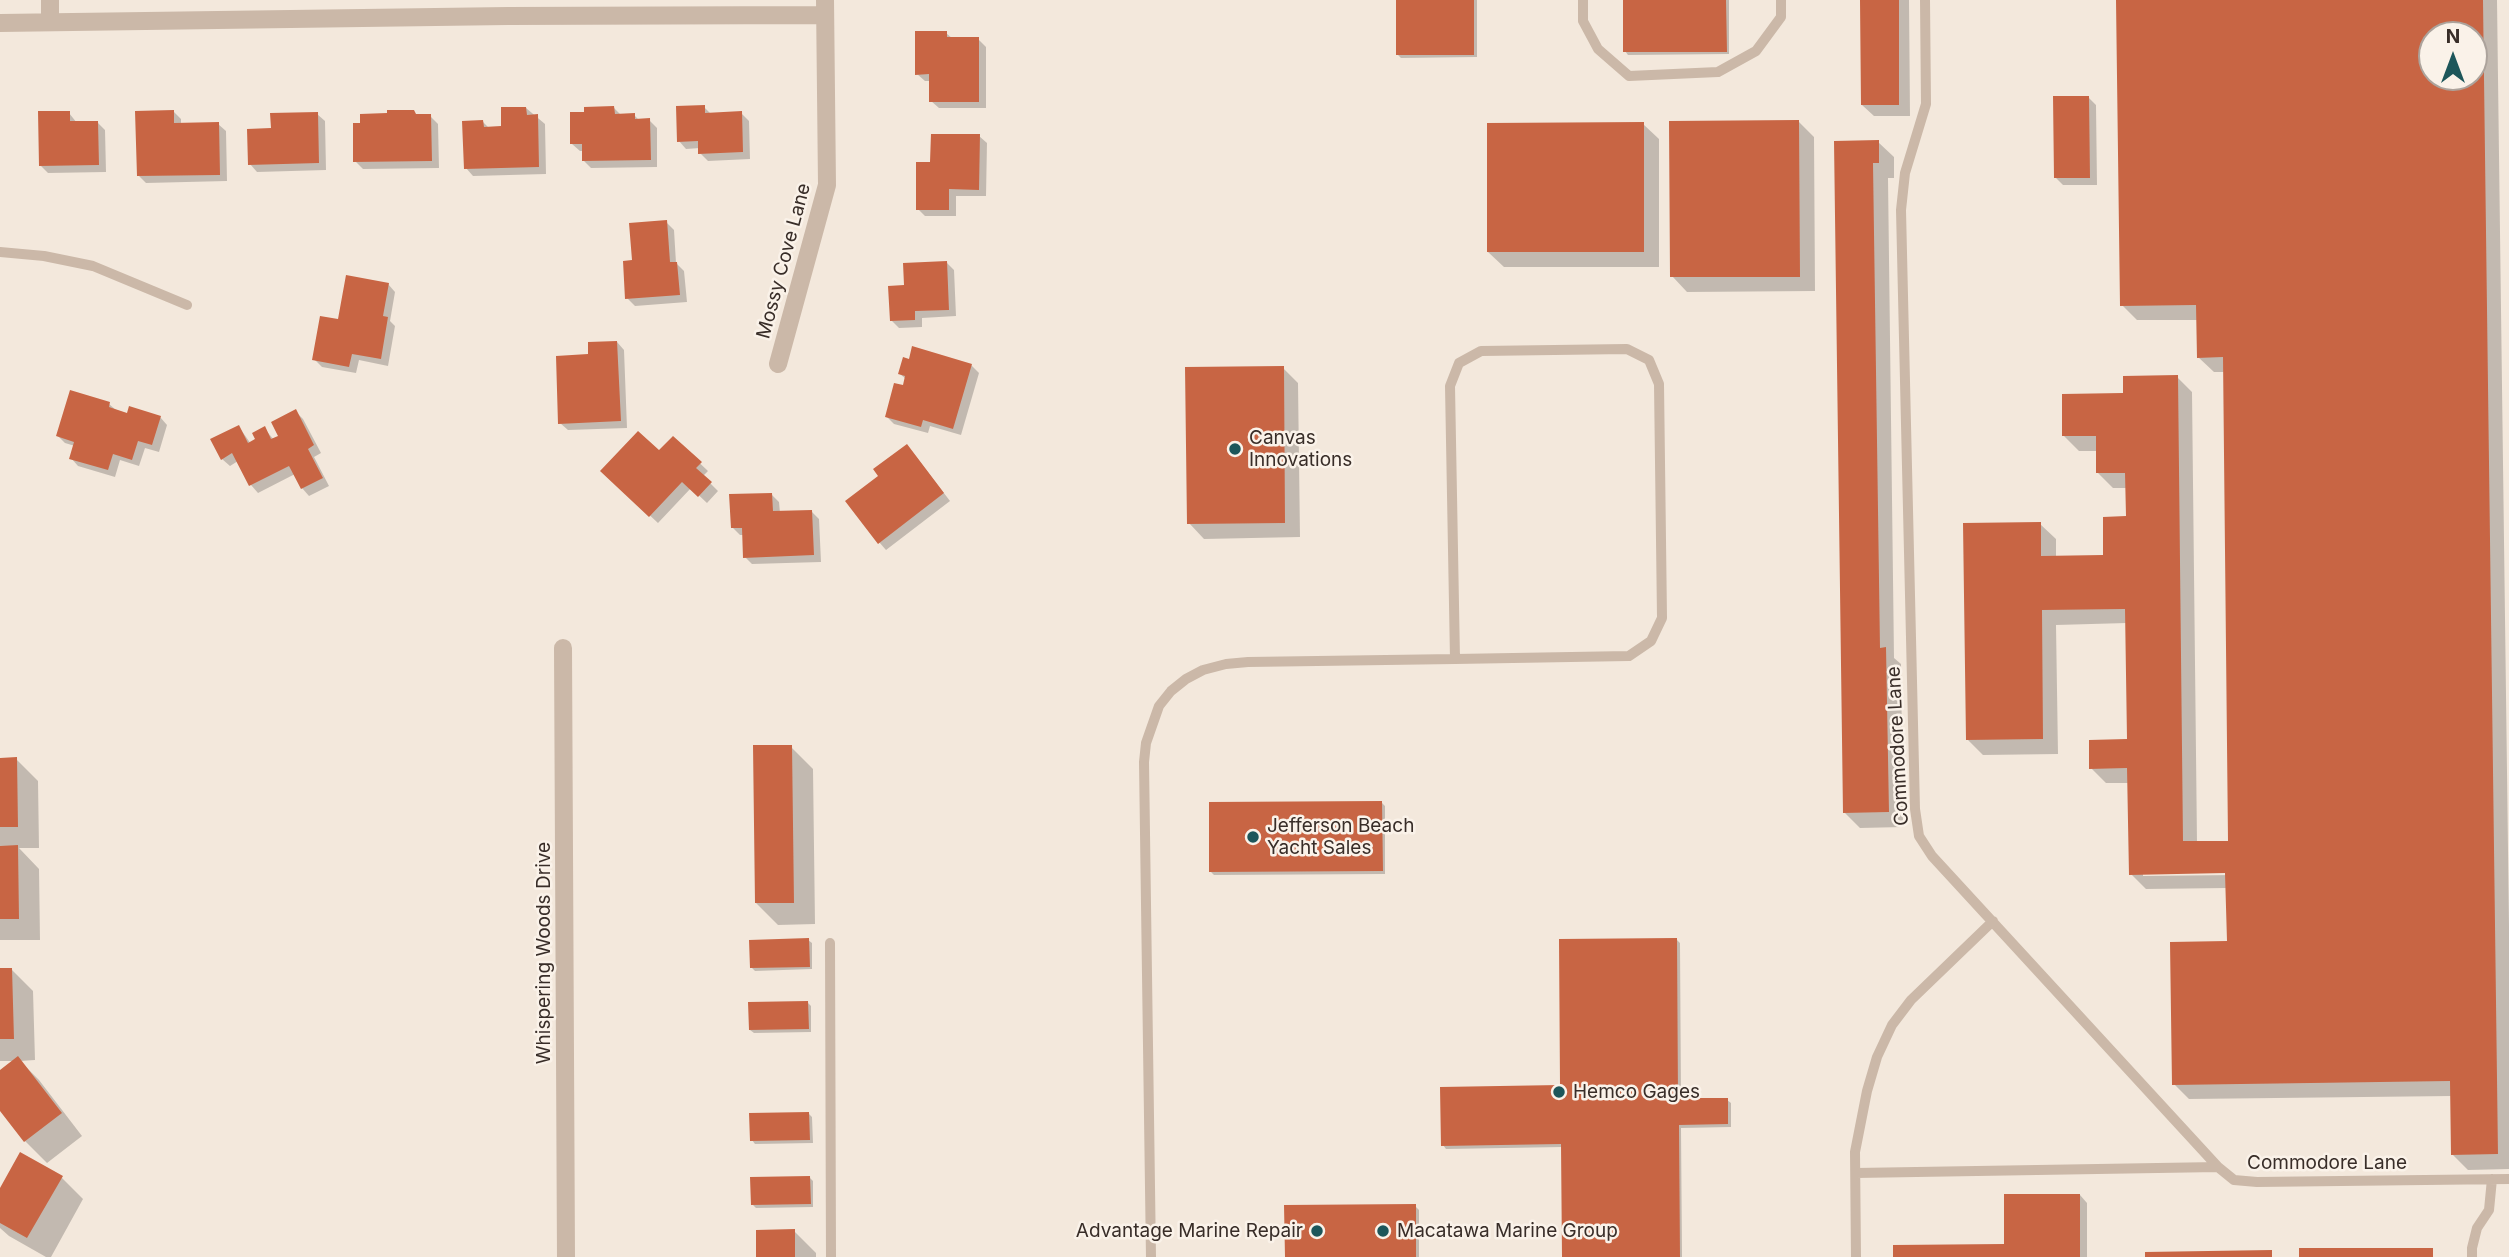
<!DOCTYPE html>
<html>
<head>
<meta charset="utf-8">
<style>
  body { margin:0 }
  #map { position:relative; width:2509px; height:1257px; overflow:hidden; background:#f3e8dc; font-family:Inter,sans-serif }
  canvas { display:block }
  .north { position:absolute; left:2418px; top:21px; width:70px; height:70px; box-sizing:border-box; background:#faf2e9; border:2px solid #aca39c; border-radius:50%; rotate:0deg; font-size:19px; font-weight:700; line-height:28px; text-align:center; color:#382d28 }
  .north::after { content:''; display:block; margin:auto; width:24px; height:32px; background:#1d565a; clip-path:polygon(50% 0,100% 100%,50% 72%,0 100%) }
</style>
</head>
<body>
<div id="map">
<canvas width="2509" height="1257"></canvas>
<div class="north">N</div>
</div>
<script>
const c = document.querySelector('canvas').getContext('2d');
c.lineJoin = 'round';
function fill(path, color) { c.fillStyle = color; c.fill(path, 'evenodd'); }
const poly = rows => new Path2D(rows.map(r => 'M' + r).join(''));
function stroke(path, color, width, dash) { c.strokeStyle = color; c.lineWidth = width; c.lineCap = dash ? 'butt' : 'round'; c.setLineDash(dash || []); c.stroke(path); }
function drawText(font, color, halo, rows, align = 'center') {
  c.font = font + ' Inter,sans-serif'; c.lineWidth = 5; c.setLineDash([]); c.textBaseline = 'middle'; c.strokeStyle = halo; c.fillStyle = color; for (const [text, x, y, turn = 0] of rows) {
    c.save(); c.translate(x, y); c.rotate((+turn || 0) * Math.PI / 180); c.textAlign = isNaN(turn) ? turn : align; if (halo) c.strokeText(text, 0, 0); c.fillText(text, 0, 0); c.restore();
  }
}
fill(poly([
  [1397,0,1477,0,1477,57,1401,58,1398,55],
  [1625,0,1729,0,1729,54,1628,55,1625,51],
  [1862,0,1909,0,1910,116,1874,116,1862,105],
  [2118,0,2497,0,2509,926,2509,1169,2468,1170,2453,1155,2452,1096,2189,1099,2174,1084,2228,943,2227,888,2146,889,2131,874,2129,783,2106,783,2091,768,2129,741,2127,623,2056,625,2058,754,1983,755,1968,740,2040,524,2056,539,2056,558,2105,557,2128,518,2127,488,2113,488,2098,473,2098,451,2079,451,2064,436,2125,394,2177,377,2192,392,2197,843,2230,843,2225,372,2214,372,2198,357,2198,320,2137,320,2122,305],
  [2432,35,2474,35,2474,77,2432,77],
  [2234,871,2234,875,2143,876,2143,873],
  [946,33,953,39,978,39,986,47,986,108,939,108,931,101,931,81,925,81,917,74],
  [2089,98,2096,105,2097,185,2063,185,2055,177],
  [704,107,711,114,741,113,749,121,750,159,708,161,700,153,700,148,686,149,679,141],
  [526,108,545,124,546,174,473,176,466,168,483,122,489,128,503,128],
  [614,108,621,115,634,115,640,121,649,120,657,128,657,167,591,168,583,160,583,151,580,151,572,144,585,114],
  [174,112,181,119,181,124,218,124,226,131,227,181,146,183,138,175],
  [69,113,77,123,98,123,105,130,106,172,48,173,40,165],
  [317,114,325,121,326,170,257,172,250,164],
  [417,116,430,116,438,124,439,168,363,169,355,161],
  [1799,122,1814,137,1815,291,1687,292,1672,276],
  [1643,124,1659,139,1659,267,1504,267,1488,252],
  [979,136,987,143,986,196,956,196,956,216,925,216,918,209,932,164],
  [1835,142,1878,142,1894,157,1894,178,1888,178,1894,658,1901,664,1903,827,1860,828,1845,813],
  [666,222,674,230,676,263,684,271,687,302,635,306,627,298,634,262],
  [947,263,954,270,956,316,922,318,922,327,899,328,891,320,906,287],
  [388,284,395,292,390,321,395,326,388,366,359,360,356,373,322,367,314,359,339,321],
  [617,342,624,350,627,428,568,430,560,423],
  [971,365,979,373,961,435,930,426,928,433,894,424,886,416,904,387,906,379,900,374],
  [1283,368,1298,383,1300,537,1204,539,1189,523],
  [109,404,117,411,128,415,160,417,167,425,159,452,145,448,139,466,120,460,115,477,78,466,71,458,75,446,65,443,58,436],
  [295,411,303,419,321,453,314,457,329,486,309,496,302,488,295,474,258,493,251,485,238,461,230,466,222,459,239,427,251,444,264,428,274,440,280,437],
  [673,438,708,471,703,476,718,491,707,503,691,488,658,523,602,471,659,453],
  [914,454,950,501,886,550,879,542],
  [772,495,779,502,780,513,812,512,819,519,821,562,752,564,745,557,744,535,740,535,732,527],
  [791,747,813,769,815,924,778,925,756,903],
  [0,759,16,759,38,781,39,848,19,848,39,869,40,940,0,940],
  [1382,803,1385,806,1385,874,1214,875,1211,872],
  [808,940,812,943,812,969,755,971,751,967],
  [1677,940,1680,943,1681,1100,1727,1100,1731,1103,1731,1127,1681,1128,1682,1257,1564,1257,1563,1147,1446,1149,1443,1145,1562,1087],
  [11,969,33,991,35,1060,20,1061,39,1080,82,1136,47,1163,25,1141,0,1108,0,1072,14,1061,0,1061,0,970],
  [807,1002,811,1006,811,1032,754,1033,750,1030],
  [809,1114,812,1117,813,1143,755,1144,752,1140],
  [809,1177,813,1181,813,1207,756,1208,753,1205],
  [62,1178,83,1199,51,1257,46,1257,9,1236,0,1228,0,1191],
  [2080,1195,2087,1203,2087,1257,1894,1257,2005,1246],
  [1415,1206,1419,1210,1419,1257,1286,1257],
  [794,1231,816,1253,816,1257,758,1257]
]), '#0003');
fill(poly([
  [1396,0,1474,0,1474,55,1396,55],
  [1623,0,1726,0,1727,52,1623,52],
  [1860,0,1899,0,1899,105,1861,105],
  [2116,0,2483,0,2498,1154,2451,1155,2450,1081,2172,1085,2170,942,2227,941,2225,873,2129,875,2127,768,2089,769,2089,740,2127,739,2125,609,2042,610,2043,739,1966,740,1963,523,2041,522,2041,556,2103,555,2103,517,2126,516,2125,473,2096,473,2096,436,2062,436,2062,394,2123,393,2123,376,2178,375,2183,841,2228,841,2223,357,2197,358,2196,305,2120,306],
  [2432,35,2474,35,2474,77,2432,77],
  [915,31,947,31,947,37,979,37,979,102,929,102,929,74,915,75],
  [2053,96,2089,96,2090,178,2054,178],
  [705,105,705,113,742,111,743,152,698,154,698,141,677,142,676,106],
  [614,106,615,114,635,113,635,119,650,118,651,160,582,161,582,144,570,144,570,112,584,112,584,107],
  [501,107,526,107,527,115,538,114,539,167,464,169,462,121,483,120,484,127,501,126],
  [174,110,174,123,219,122,220,175,137,176,135,111],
  [387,110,414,110,416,114,431,114,432,161,353,162,353,123,360,123,360,114,387,113],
  [38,111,70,111,70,121,98,121,99,165,39,166],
  [318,112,319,163,248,165,247,129,271,128,270,113],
  [1799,120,1800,277,1670,277,1669,121],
  [1644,122,1644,252,1487,252,1487,123],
  [931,134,980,134,979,190,949,189,949,210,916,210,916,162,930,162],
  [1879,140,1879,163,1873,163,1880,648,1886,647,1889,812,1843,813,1834,141],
  [667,220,670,262,677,262,680,295,625,299,623,261,632,260,629,223],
  [947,261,949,310,915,311,915,320,890,321,888,286,904,285,903,263],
  [346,275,389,283,383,316,388,317,381,359,352,354,349,367,312,360,320,316,338,319],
  [617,341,621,421,558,424,556,356,588,354,588,342],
  [912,346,972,364,953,429,923,420,921,427,885,417,894,383,903,385,905,376,898,374,903,357,909,359],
  [1284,366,1285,523,1187,524,1185,367],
  [70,390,110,402,109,407,127,413,129,406,161,416,152,445,138,441,132,460,113,454,108,470,69,459,74,442,56,436],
  [296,409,314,445,308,449,323,478,301,489,289,466,249,486,232,453,221,460,210,439,239,425,248,443,255,439,252,433,265,426,271,439,278,436,271,422],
  [638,431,659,450,673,436,702,462,696,468,712,482,698,497,682,482,649,517,600,471],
  [907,444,944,493,878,544,845,501,878,476,873,469],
  [772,493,773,511,812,510,814,555,743,558,742,528,731,528,729,494],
  [753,745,792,745,794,903,755,903],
  [17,757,18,827,0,827,0,758],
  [1382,801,1383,871,1209,872,1209,802],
  [18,845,19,919,0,919,0,846],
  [809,938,810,967,750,968,749,940],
  [1677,938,1678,1098,1728,1098,1728,1124,1679,1125,1680,1257,1562,1257,1561,1144,1441,1146,1440,1087,1560,1085,1559,939],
  [0,968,12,968,14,1039,0,1039],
  [808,1001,809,1029,749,1030,748,1002],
  [18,1056,62,1113,24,1142,0,1111,0,1070],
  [809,1112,810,1140,750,1141,749,1113],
  [20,1152,63,1176,27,1238,0,1223,0,1188],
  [810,1176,811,1204,751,1205,750,1177],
  [2004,1194,2080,1194,2080,1257,1893,1257,1893,1245,2004,1244],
  [1416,1204,1416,1257,1285,1257,1284,1205],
  [795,1229,795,1257,756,1257,756,1230],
  [2299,1248,2433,1248,2433,1257,2299,1257],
  [2272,1250,2272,1257,2145,1257,2145,1252]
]), '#c86544');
stroke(poly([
  [1583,0,1583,21,1598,49,1629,76,1718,72,1756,51,1781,17,1781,0],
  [1925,0,1926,104,1905,173,1901,210,1915,809,1919,836,1932,856,2218,1167,2234,1180,2257,1182,2509,1179],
  [0,252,44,256,93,266,187,305],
  [830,943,831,1257],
  [1856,1173,2218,1167],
  [1151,1257,1144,762,1146,743,1159,706,1171,691,1186,679,1203,670,1226,664,1248,662,1455,659,1629,656,1651,641,1662,618,1659,384,1649,360,1627,349,1481,351,1459,363,1450,386,1455,659],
  [1856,1257,1855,1152,1867,1091,1877,1057,1892,1025,1911,1000,1993,921],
  [2472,1257,2472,1248,2477,1228,2489,1210,2492,1179]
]), '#cbb8a8', 10);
stroke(poly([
  [50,0,50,21],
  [0,23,508,16,824,15],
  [778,364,827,185,825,0],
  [563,648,566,1257]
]), '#cbb8a8', 18);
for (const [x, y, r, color] of [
  [1235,449,7,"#1d565a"],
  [1253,837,7,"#1d565a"],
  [1559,1092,7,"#1d565a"],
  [1317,1231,7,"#1d565a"],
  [1383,1231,7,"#1d565a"]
]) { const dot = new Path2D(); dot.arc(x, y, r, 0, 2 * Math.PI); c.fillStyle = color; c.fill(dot); stroke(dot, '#faf2e9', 2.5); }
drawText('19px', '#382d28', '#faf2e9', [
  ["Mossy Cove Lane",784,261,-75],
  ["Commodore Lane",1898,746,-93],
  ["Whispering Woods Drive",544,953,-90],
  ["Commodore Lane",2327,1163]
]);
drawText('19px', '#382d28', '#faf2e9', [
  ["Canvas",1249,438],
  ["Innovations",1249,460],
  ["Jefferson Beach",1267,826],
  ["Yacht Sales",1267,848],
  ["Hemco Gages",1573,1092],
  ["Advantage Marine Repair",1303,1231,"right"],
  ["Macatawa Marine Group",1397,1231]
], 'left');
</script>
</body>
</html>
